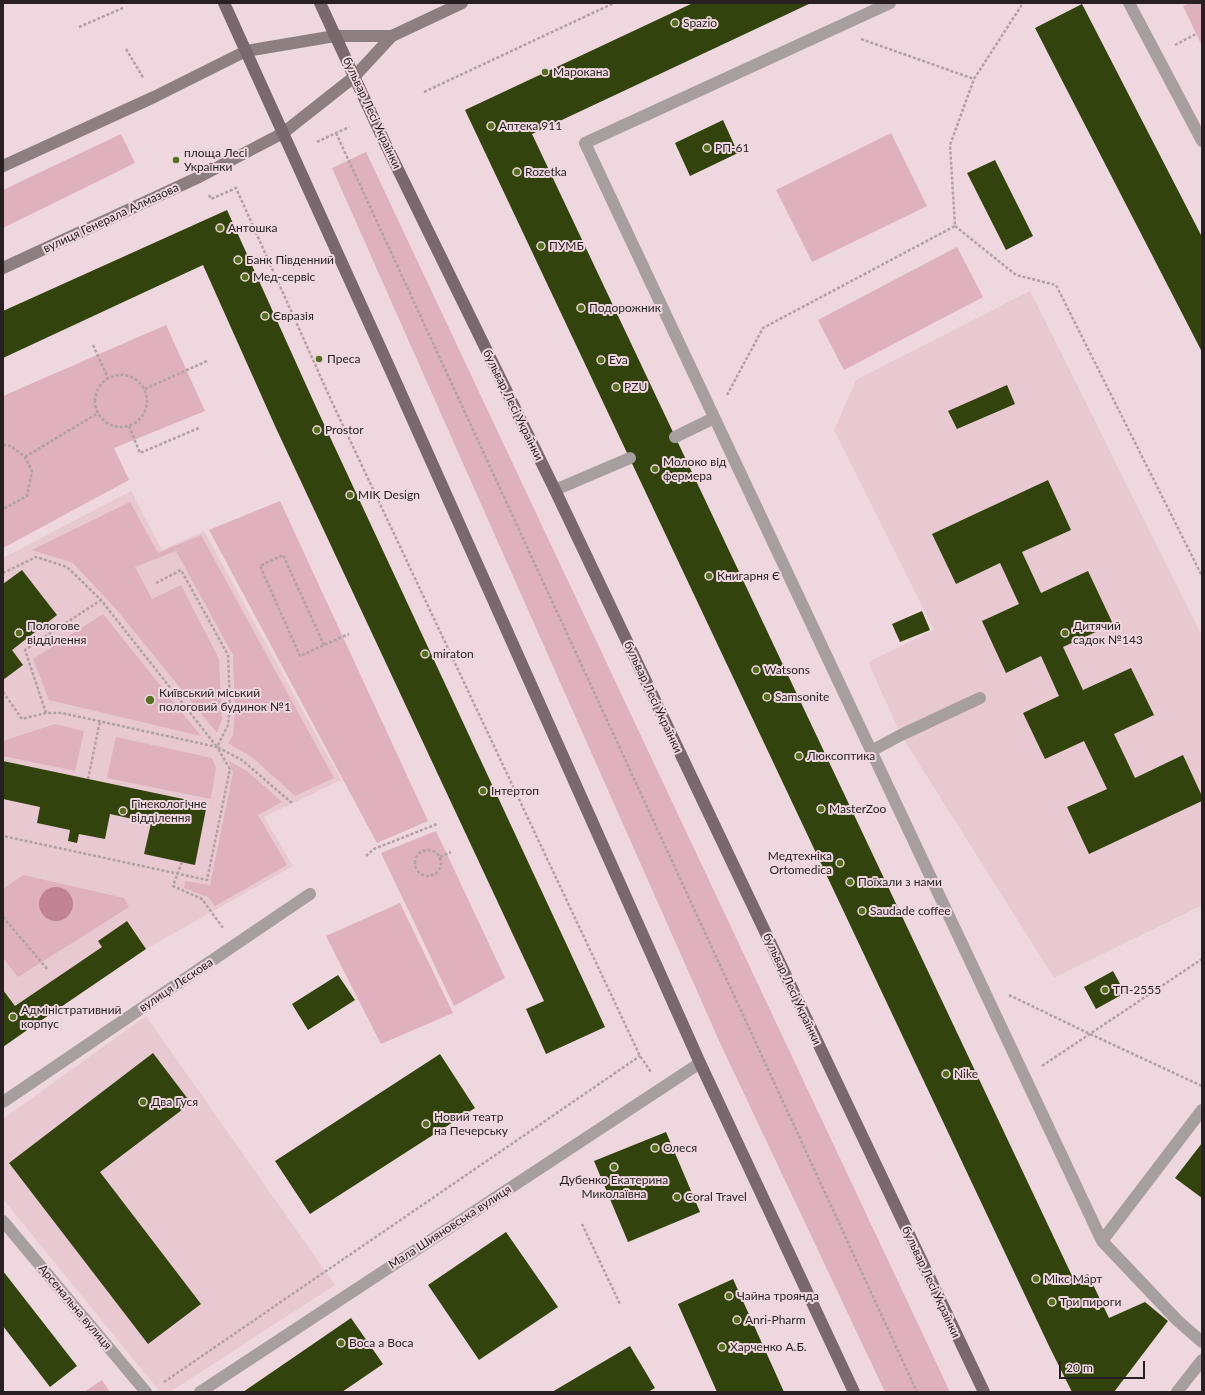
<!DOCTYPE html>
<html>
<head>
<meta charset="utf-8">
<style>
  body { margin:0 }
  #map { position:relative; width:1205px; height:1395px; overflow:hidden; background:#eed7de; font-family:Lato,sans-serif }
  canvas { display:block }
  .frame { position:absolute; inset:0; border:4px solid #271f21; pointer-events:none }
  .scale { position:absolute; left:1059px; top:1361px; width:86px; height:18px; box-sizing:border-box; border:2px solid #271f21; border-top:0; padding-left:5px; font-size:12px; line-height:14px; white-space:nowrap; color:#271f21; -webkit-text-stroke:3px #eed7de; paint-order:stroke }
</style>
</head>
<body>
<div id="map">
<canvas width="1205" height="1395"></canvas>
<div class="frame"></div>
<div class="scale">20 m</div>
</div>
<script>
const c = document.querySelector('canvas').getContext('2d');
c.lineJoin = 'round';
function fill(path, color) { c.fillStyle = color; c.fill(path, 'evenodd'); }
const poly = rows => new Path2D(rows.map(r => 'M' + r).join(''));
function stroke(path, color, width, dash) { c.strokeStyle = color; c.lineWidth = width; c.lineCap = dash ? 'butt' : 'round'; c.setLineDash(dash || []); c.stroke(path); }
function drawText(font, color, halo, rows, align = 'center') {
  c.font = font + ' Lato,sans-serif'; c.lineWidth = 4; c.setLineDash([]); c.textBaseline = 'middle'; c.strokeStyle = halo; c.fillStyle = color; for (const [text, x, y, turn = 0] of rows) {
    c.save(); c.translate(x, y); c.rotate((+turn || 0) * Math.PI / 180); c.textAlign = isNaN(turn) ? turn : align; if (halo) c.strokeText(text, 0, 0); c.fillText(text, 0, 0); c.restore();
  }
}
fill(poly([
  [1030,291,1202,636,1202,905,1054,978,901,735,868,662,934,630,834,430,856,380],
  [131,491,162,550,204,531,341,780,264,817,293,866,146,949,30,1028,3,1047,3,558],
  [146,1016,335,1285,170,1392,160,1392,3,1199,3,1119]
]), '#e8c9d2');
fill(poly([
  [1189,3,1202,3,1202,46,1183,6],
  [891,133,927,206,812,262,776,190],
  [121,134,135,163,3,228,3,190],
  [366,152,950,1392,885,1392,721,1045,332,168],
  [957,247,983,297,844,370,818,320],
  [166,325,205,411,114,448,129,480,3,548,3,396],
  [280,501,428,821,377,843,209,530],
  [130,502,158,553,201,535,334,778,295,796,253,758,228,743,233,735,235,710,233,655,176,551,135,567,152,599,181,585,219,659,222,719,217,733,116,609,73,563,32,550],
  [103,614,201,736,49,700,33,659],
  [55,724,84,731,75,771,3,756,3,741],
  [116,737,212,758,216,768,211,799,107,778],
  [229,761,247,771,282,802,258,815,287,865,215,906,208,897,184,888,185,881,210,885,233,773],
  [436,831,505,978,454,1006,381,853],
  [23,875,124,898,129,907,18,977,3,958,3,889],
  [400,903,453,1013,381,1044,326,936],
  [102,1380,110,1392,84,1392]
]), '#dfb0be');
fill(poly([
  '39 904a17 17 0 1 1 34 0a17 17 0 1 1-34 0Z'
]), '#c08396');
fill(poly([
  [693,3,811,3,532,134,1074,1280,1088,1274,1109,1318,1145,1302,1168,1321,1114,1392,1072,1392,1049,1346,465,110],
  [1082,4,1202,237,1202,352,1035,28],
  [723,120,738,153,690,176,675,143],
  [995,160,1033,236,1006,250,967,173],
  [227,210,316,407,605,1027,546,1054,526,1009,544,1001,275,426,203,265,3,358,3,311],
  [1007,385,1015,404,957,429,948,411],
  [1048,480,1071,530,1022,552,1041,593,1088,571,1113,624,1063,647,1083,690,1131,668,1154,715,1114,734,1135,778,1183,755,1202,796,1202,801,1089,854,1067,807,1107,789,1084,741,1045,759,1023,713,1059,696,1041,656,1006,673,982,621,1019,604,1000,563,956,584,932,534],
  [22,570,57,615,12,650,23,665,3,680,3,584],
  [922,611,930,630,900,642,892,624],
  [3,761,207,804,195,865,144,854,151,823,110,814,105,839,79,834,77,843,68,841,70,830,37,823,40,807,3,799],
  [127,921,146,949,30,1028,3,1047,3,990,15,1006,102,947,98,941],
  [1113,971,1125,993,1096,1009,1084,987],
  [338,975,355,1000,308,1030,292,1004],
  [153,1053,191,1103,100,1172,201,1304,148,1344,9,1163],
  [440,1054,475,1108,310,1214,275,1161],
  [666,1132,700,1212,628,1242,594,1161],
  [1202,1143,1202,1198,1175,1178],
  [506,1232,558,1307,479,1360,428,1285],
  [3,1271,77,1366,50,1387,3,1326],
  [733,1279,784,1392,717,1392,678,1304],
  [351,1318,383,1364,342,1392,243,1392],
  [630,1346,655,1388,648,1392,552,1392]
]), '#33430d');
stroke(poly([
  [79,27,123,8],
  [861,39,974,79],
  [1175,45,1196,34],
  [126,49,144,79],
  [424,92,614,3],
  [336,133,917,1392],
  [317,142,349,127],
  [209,195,211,199,236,188,331,400,640,1056,651,1072],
  [955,226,1016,275,1056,285,1202,576],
  [93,345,108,378],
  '95 401a26 26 0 1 1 52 0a26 26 0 1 1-52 0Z',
  [145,389,207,361],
  [727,395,763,328,955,226,950,145,974,79,1023,3],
  [129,426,140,453,199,428],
  [3,445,11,446,25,457,32,471,27,496,3,509],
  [25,457,98,413],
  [3,573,36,557,67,567,101,600,217,747,242,760,292,803],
  [156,583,181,570,228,655,230,707,228,725,217,747],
  [324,645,283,555,260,566,300,656,324,645,349,634],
  [3,692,22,719,46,713,62,713,217,747,230,769,207,880,3,836],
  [46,713,25,650,101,600],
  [88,779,100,721],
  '415 863a13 13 0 1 1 26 0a13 13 0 1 1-26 0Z',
  [366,856,374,849,437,824],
  [440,857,451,852],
  [182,862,173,886,202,899,223,928],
  [3,917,48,970],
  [1009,995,1090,1034,1202,1086],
  [1042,1066,1202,959],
  [582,1224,620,1304],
  [164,1382,640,1056]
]), '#b2a0a5', 2.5, [3, 2]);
stroke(poly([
  [890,3,585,143,1102,1241,1177,1320,1202,1342],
  [1129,3,1202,141],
  [675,437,714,418],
  [555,490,630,458],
  [871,751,901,735,980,698],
  [1102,1241,1202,1110]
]), '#a79ea0', 12);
stroke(poly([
  [3,1102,310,894],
  [3,1221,146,1392],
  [200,1392,700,1063],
  [1177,1392,1202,1360]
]), '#a79ea0', 12);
stroke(poly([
  [3,166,154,97,246,51,335,36,392,36],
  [3,268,199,177,283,133,354,77,392,36,462,3]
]), '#8d7e82', 12);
stroke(poly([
  [224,3,390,369,700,1063,854,1392],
  [320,3,385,143,555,490,984,1392]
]), '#79686d', 12);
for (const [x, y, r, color] of [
  [675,23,4,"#576f20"],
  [545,72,4,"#576f20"],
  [491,126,4,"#576f20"],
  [707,148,4,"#576f20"],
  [176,160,4,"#576f20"],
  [517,172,4,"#576f20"],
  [220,228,4,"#576f20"],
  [541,246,4,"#576f20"],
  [238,260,4,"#576f20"],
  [245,277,4,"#576f20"],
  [581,308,4,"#576f20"],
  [265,316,4,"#576f20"],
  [319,359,4,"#576f20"],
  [601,360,4,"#576f20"],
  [616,387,4,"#576f20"],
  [317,430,4,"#576f20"],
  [655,469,4,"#576f20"],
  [350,495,4,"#576f20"],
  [709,576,4,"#576f20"],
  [19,633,4,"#576f20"],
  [1065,633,4,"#576f20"],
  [425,654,4,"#576f20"],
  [756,670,4,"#576f20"],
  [767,697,4,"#576f20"],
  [150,700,5,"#576f20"],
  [799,756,4,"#576f20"],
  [483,791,4,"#576f20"],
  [821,809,4,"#576f20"],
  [123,811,4,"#576f20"],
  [840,863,4,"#576f20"],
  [850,882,4,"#576f20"],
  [862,911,4,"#576f20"],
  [1105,990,4,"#576f20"],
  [13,1017,4,"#576f20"],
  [946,1074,4,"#576f20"],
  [143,1102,4,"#576f20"],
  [426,1124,4,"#576f20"],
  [655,1148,4,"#576f20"],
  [614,1167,4,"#576f20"],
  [677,1197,4,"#576f20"],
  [1036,1279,4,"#576f20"],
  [729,1296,4,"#576f20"],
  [1052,1302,4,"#576f20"],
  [737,1320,4,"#576f20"],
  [341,1343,4,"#576f20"],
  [722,1347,4,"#576f20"]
]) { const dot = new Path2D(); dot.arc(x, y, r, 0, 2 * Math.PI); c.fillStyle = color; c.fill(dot); stroke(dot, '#eed7de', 1.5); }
drawText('12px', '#271f21', '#eed7de', [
  ["Spazio",683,23],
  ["Марокана",553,72],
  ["Аптека 911",499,126],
  ["РП-61",715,148],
  ["площа Лесі",184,153],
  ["Українки",184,167],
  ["Rozetka",525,172],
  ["Антошка",228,228],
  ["ПУМБ",549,246],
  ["Банк Пiвденний",246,260],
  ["Мед-сервіс",253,277],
  ["Подорожник",589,308],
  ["Євразія",273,316],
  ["Преса",327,359],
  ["Eva",609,360],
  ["PZU",624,387],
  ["Prostor",325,430],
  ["Молоко від",663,462],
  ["фермера",663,476],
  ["MIK Design",358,495],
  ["Книгарня Є",717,576],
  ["Пологове",27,626],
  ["відділення",27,640],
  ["Дитячий",1073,626],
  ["садок №143",1073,640],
  ["miraton",433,654],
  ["Watsons",764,670],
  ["Київський міський",159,693],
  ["пологовий будинок №1",159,707],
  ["Samsonite",775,697],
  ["Люксоптика",807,756],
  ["Інтертоп",491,791],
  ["Гінекологічне",131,804],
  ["відділення",131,818],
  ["MasterZoo",829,809],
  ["Медтехніка",832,856,"right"],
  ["Ortomedica",832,870,"right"],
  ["Поїхали з нами",858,882],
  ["Saudade coffee",870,911],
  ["ТП-2555",1113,990],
  ["Адміністративний",21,1010],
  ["корпус",21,1024],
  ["Nike",954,1074],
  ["Два Гуся",151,1102],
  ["Новий театр",434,1117],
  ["на Печерську",434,1131],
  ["Олеся",663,1148],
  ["Дубенко Екатерина",614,1180,"center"],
  ["Миколаївна",614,1194,"center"],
  ["Coral Travel",685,1197],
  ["Мікс Март",1044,1279],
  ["Чайна троянда",737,1296],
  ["Три пироги",1060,1302],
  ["Anri-Pharm",745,1320],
  ["Boca a Boca",349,1343],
  ["Харченко А.Б.",730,1347]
], 'left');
drawText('12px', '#271f21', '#eed7de', [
  ["бульвар Лесі Українки",372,113,65],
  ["вулиця Генерала Алмазова",111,218,-25],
  ["бульвар Лесі Українки",513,405,64],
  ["бульвар Лесі Українки",653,697,65],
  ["вулиця Лєскова",176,985,-34],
  ["бульвар Лесі Українки",792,989,65],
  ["Мала Шияновська вулиця",450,1227,-33],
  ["бульвар Лесі Українки",931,1282,65],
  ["Арсенальна вулиця",75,1307,50]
]);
</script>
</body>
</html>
